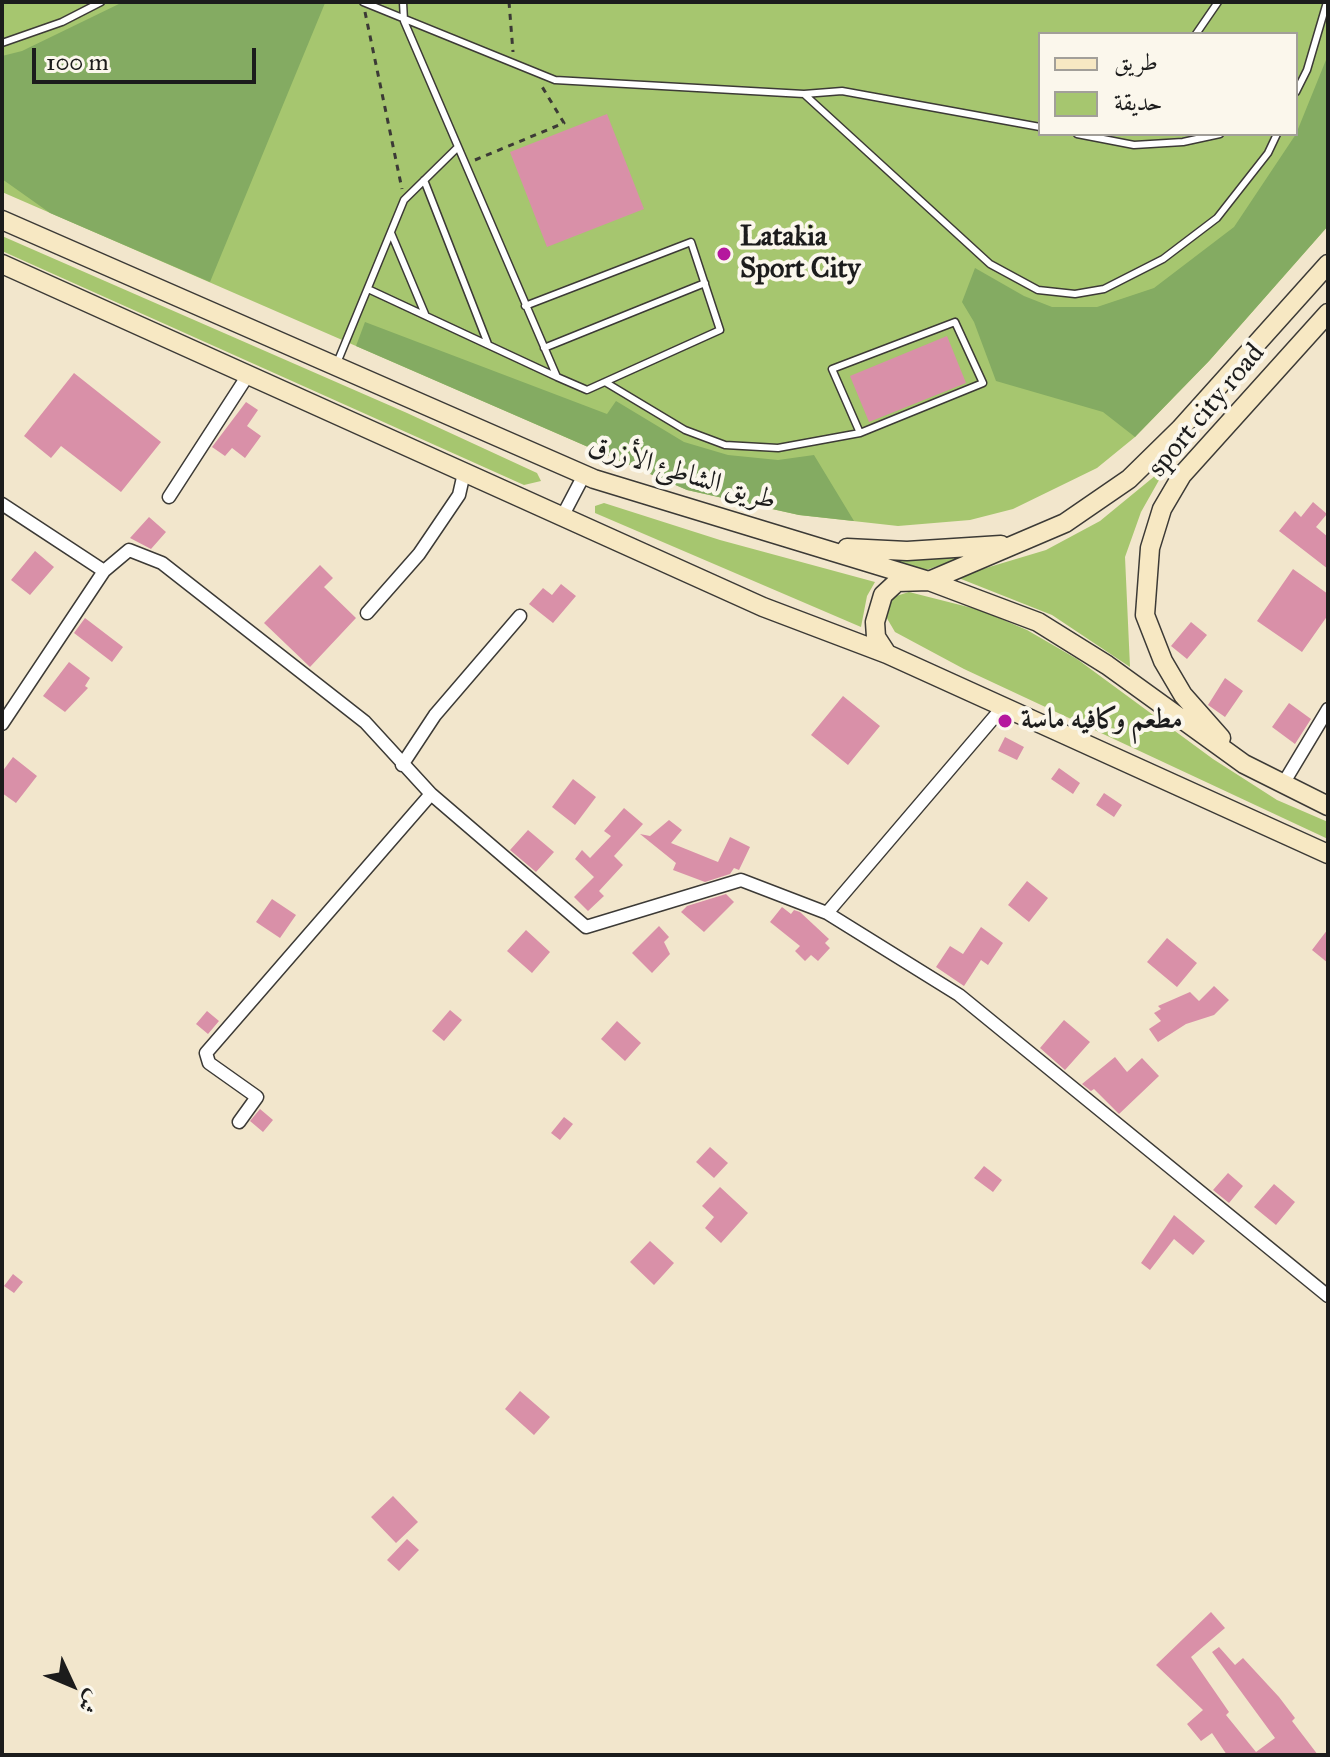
<!DOCTYPE html>
<html>
<head>
<meta charset="utf-8">
<style>
  body { margin:0 }
  #map { position:relative; width:1330px; height:1757px; overflow:hidden; background:#f2e6cc; font-family:"IM FELL Great Primer",Amiri,serif }
  canvas { display:block }
  .frame { position:absolute; inset:0; border:4px solid #1c1c1c; pointer-events:none }
  .legend { position:absolute; left:1038px; top:32px; width:260px; height:104px; box-sizing:border-box; background:#fbf7ec; border:2px solid #a29f99; margin:0; padding:10px 14px; list-style:none; font-size:24px; color:#1c1c1c }
  .legend li { display:flex; align-items:center; gap:16px; height:40px }
  .legend b { width:40px; border:2px solid #a29f99 }
  .north { position:absolute; left:32px; top:1645px; width:80px; height:80px; -webkit-text-stroke:6px #fbf7ec; paint-order:stroke; rotate:134deg; font-size:22px; font-weight:700; line-height:32px; text-align:center; color:#1c1c1c }
  .north::after { content:''; display:block; margin:auto; width:28px; height:36px; background:#1c1c1c; clip-path:polygon(50% 0,100% 100%,50% 72%,0 100%) }
  .scale { position:absolute; left:32px; top:48px; width:224px; height:36px; box-sizing:border-box; border:4px solid #1c1c1c; border-top:0; padding-left:10px; font-size:24px; line-height:28px; white-space:nowrap; color:#1c1c1c; -webkit-text-stroke:6px #fbf7ec; paint-order:stroke }
</style>
</head>
<body>
<div id="map">
<canvas width="1330" height="1757"></canvas>
<div class="frame"></div>
<ul class="legend">
<li><b style="height:10px;background:#f7e8c3"></b>طريق</li>
<li><b style="height:22px;background:#a6c66f"></b>حديقة</li>
</ul>
<div class="north">ش</div>
<div class="scale">100 m</div>
</div>
<script>
const c = document.querySelector('canvas').getContext('2d');
c.lineJoin = 'round';
function fill(path, color) { c.fillStyle = color; c.fill(path, 'evenodd'); }
const poly = rows => new Path2D(rows.map(r => 'M' + r).join(''));
function stroke(path, color, width, dash) { c.strokeStyle = color; c.lineWidth = width; c.lineCap = dash ? 'butt' : 'round'; c.setLineDash(dash || []); c.stroke(path); }
function drawText(font, color, halo, rows, align = 'center') {
  c.font = font + ' "IM FELL Great Primer",Amiri,serif'; c.lineWidth = 8; c.setLineDash([]); c.textBaseline = 'middle'; c.strokeStyle = halo; c.fillStyle = color; for (const [text, x, y, turn = 0] of rows) {
    c.save(); c.translate(x, y); c.rotate((+turn || 0) * Math.PI / 180); c.textAlign = isNaN(turn) ? turn : align; if (halo) c.strokeText(text, 0, 0); c.fillText(text, 0, 0); c.restore();
  }
}
fill(poly([
  [2,2,1328,2,1328,226,1209,361,1135,437,1097,468,1013,509,970,520,898,526,799,515,687,490,2,192],
  [1040,34,1296,34,1296,134,1040,134],
  [2,236,407,413,537,473,541,481,524,485,2,251],
  [1167,466,1141,512,1125,557,1130,667,1052,615,956,577,1046,550,1100,521],
  [604,503,720,540,875,582,867,596,861,627,595,513,595,506],
  [973,554,926,570,891,559],
  [909,592,980,610,1027,630,1077,659,1213,759,1277,800,1328,822,1328,839,964,669,895,632,885,615,889,603,896,596]
]), '#a6c66f');
fill(poly([
  [123,2,325,3,210,282,50,213,2,179,2,56,22,51],
  [1328,55,1328,226,1209,361,1135,437,1103,412,996,381,974,322,962,302,975,268,1024,296,1052,307,1097,307,1154,288,1234,227,1296,134],
  [365,322,607,414,616,401,684,442,728,455,778,460,814,455,854,521,799,515,687,490,356,346]
]), '#84ab62');
fill(poly([
  [607,114,644,209,547,247,510,152],
  [947,336,966,383,869,422,850,376],
  [74,373,161,442,121,492,61,446,51,458,24,436],
  [246,402,258,410,247,426,261,436,245,458,232,448,225,456,212,447],
  [1313,502,1327,514,1316,527,1328,537,1328,569,1279,531,1295,511,1301,517],
  [149,517,166,532,151,549,130,538],
  [35,551,54,567,30,595,11,580],
  [320,565,333,578,324,587,356,618,310,667,264,623],
  [1293,569,1328,594,1328,615,1302,652,1257,621],
  [561,584,576,596,553,623,529,604,543,588,552,595],
  [85,618,123,647,112,662,74,633],
  [1191,622,1207,635,1187,659,1171,646],
  [69,662,90,678,85,686,88,688,65,712,43,696],
  [1225,678,1243,691,1225,717,1208,705],
  [843,696,880,726,848,765,811,735],
  [1289,703,1311,719,1295,744,1272,727],
  [1005,737,1024,747,1017,760,998,751],
  [13,757,37,776,16,803,2,793,2,772],
  [1059,768,1080,783,1073,794,1051,779],
  [573,779,596,797,575,825,552,807],
  [1104,793,1122,805,1114,817,1096,805],
  [624,808,643,824,614,856,623,865,599,891,604,896,588,911,574,897,594,877,575,859,582,850,590,858,611,836,604,831],
  [669,820,682,830,671,843,718,862,730,837,750,847,739,870,734,868,730,874,705,882,673,870,676,863,640,834,650,836],
  [528,830,554,852,536,872,510,850],
  [1027,881,1048,898,1029,922,1008,905],
  [726,894,734,902,704,932,681,912,687,906],
  [272,899,296,915,280,938,256,922],
  [782,907,791,914,794,910,800,912,829,939,825,943,830,948,818,961,811,955,805,961,795,951,800,946,770,922],
  [659,926,669,937,664,942,670,954,652,973,632,953],
  [981,927,1003,943,988,965,981,960,964,986,936,967,950,946,963,954],
  [1328,929,1328,963,1312,950],
  [526,930,550,952,532,973,507,951],
  [1167,938,1197,963,1177,987,1147,962],
  [1214,986,1229,1000,1214,1015,1186,1024,1158,1042,1149,1029,1161,1021,1154,1013,1161,1009,1158,1006,1190,992,1199,1001],
  [450,1010,462,1020,444,1041,432,1031],
  [207,1011,219,1021,208,1034,196,1024],
  [1064,1020,1090,1042,1065,1070,1040,1048],
  [617,1021,641,1043,625,1061,601,1039],
  [1115,1057,1127,1072,1142,1058,1159,1076,1119,1114,1094,1089,1091,1091,1082,1084],
  [260,1109,273,1120,263,1132,250,1121],
  [564,1117,573,1124,560,1140,551,1133],
  [710,1147,728,1163,714,1178,696,1162],
  [984,1166,1002,1180,993,1192,974,1178],
  [1228,1173,1243,1186,1229,1203,1213,1190],
  [1274,1184,1295,1202,1276,1225,1254,1207],
  [720,1187,748,1213,721,1243,705,1228,714,1217,702,1206],
  [1174,1215,1205,1241,1193,1255,1174,1239,1150,1270,1141,1263],
  [650,1241,674,1263,654,1285,630,1262],
  [13,1274,23,1282,14,1293,4,1286],
  [520,1391,550,1417,534,1435,505,1409],
  [393,1496,418,1522,396,1543,371,1517],
  [407,1539,419,1550,399,1571,387,1560],
  [1211,1612,1225,1628,1191,1657,1229,1712,1226,1715,1256,1752,1275,1738,1212,1652,1219,1647,1235,1665,1243,1658,1279,1697,1295,1718,1292,1721,1318,1755,1227,1755,1212,1733,1201,1741,1187,1724,1203,1710,1156,1665]
]), '#d990a8');
const service = poly([
  [363,2,555,80,804,94,990,264,1038,290,1075,294,1104,289,1163,259,1217,218,1268,153,1277,134],
  [1196,34,1218,2],
  [2,43,62,22,101,2],
  [1296,92,1307,70,1327,2],
  [804,94,842,91,1040,127],
  [1077,134,1134,145,1183,142,1220,134],
  [424,180,488,344],
  [391,233,425,314],
  [368,289,557,377,404,21,403,2],
  [525,306,691,242,720,330,587,390,557,377],
  [544,348,705,283],
  [337,363,404,200,457,148],
  [605,382,685,430,725,445,778,448,860,433,983,383,955,322,832,369,860,433]
]);
const minor = poly([
  [169,497,248,375],
  [2,504,104,571],
  [562,517,584,475],
  [367,613,419,554,459,495,464,473],
  [2,724,104,571,129,550,162,563,365,722,431,794,586,927,741,880,827,913,959,995,1328,1296],
  [402,765,435,715,520,616],
  [1283,784,1328,709],
  [827,913,1002,708],
  [239,1122,257,1097,209,1063,206,1053,431,794]
]);
const secondary = poly([
  [2,220,594,479,929,581,1038,622,1107,665,1244,764,1328,806],
  [2,264,763,607,887,654,1328,854],
  [847,548,907,551,1001,545],
  [887,654,876,637,875,622,883,595,897,582,929,581,1065,523,1129,479,1180,429,1328,264],
  [1221,738,1183,695,1163,661,1145,615,1150,548,1162,509,1182,475,1328,313]
]);
stroke(service, '#3c3a36', 9);
stroke(minor, '#3c3a36', 15);
stroke(secondary, '#3c3a36', 21);
stroke(poly([
  [509,2,513,52],
  [365,12,402,189],
  [475,160,564,123,541,85]
]), '#3c3a36', 3, [6, 6]);
stroke(service, '#fff', 6);
stroke(minor, '#fff', 12);
stroke(secondary, '#f7e8c3', 18);
for (const [x, y, r, color] of [
  [724,254,8,"#b5179e"],
  [1005,721,8,"#b5179e"]
]) { const dot = new Path2D(); dot.arc(x, y, r, 0, 2 * Math.PI); c.fillStyle = color; c.fill(dot); stroke(dot, '#fbf7ec', 3); }
drawText('bold 28px', '#1c1c1c', '#fbf7ec', [
  ["Latakia",740,238],
  ["Sport City",740,270],
  ["مطعم وكافيه ماسة",1021,721]
], 'left');
drawText('28px', '#1c1c1c', '#fbf7ec', [
  ["sport city road",1207,411,-50],
  ["طريق الشاطئ الأزرق",682,474,17]
]);
</script>
</body>
</html>
